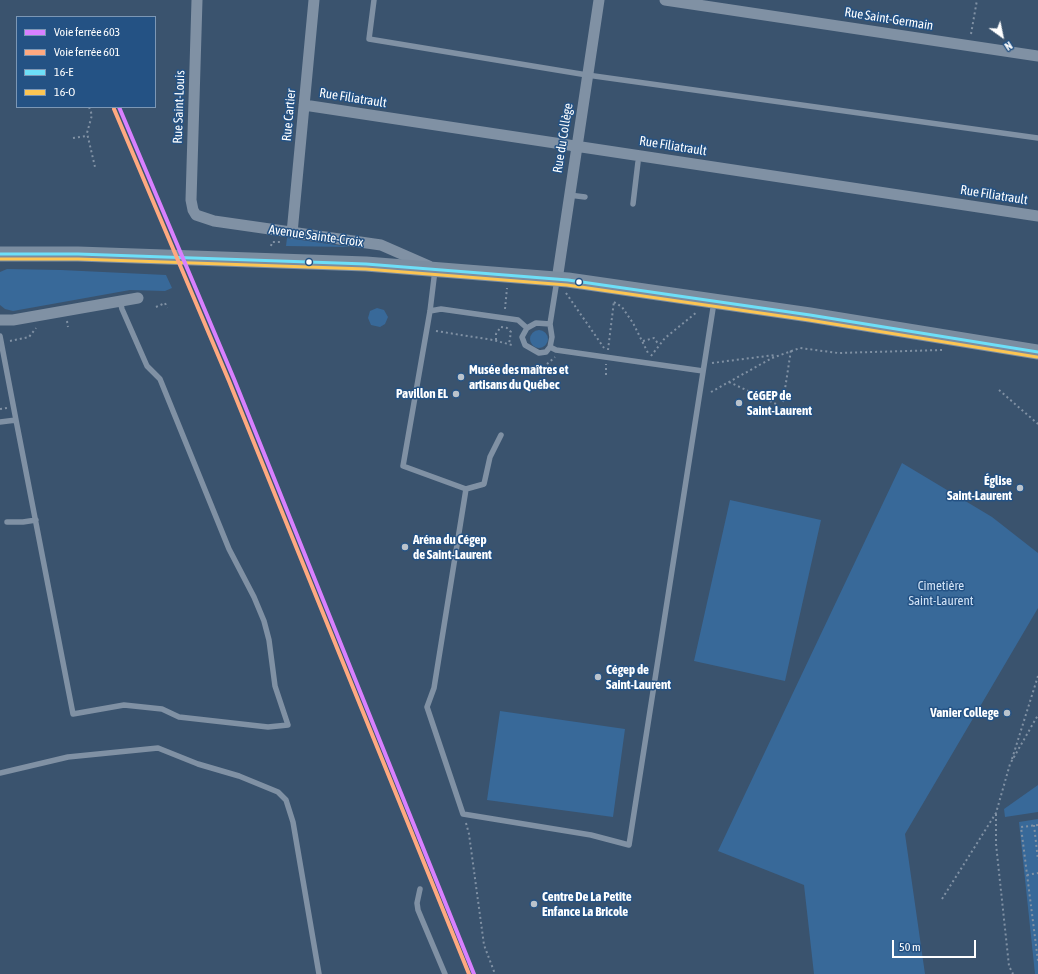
<!DOCTYPE html>
<html>
<head>
<meta charset="utf-8">
<style>
  body { margin:0 }
  #map { position:relative; width:1038px; height:974px; overflow:hidden; background:#3a536e; font-family:"Asap Condensed",sans-serif }
  canvas { display:block }
  .legend { position:absolute; left:16px; top:16px; width:140px; height:92px; box-sizing:border-box; background:#245284; border:1px solid #7c97b5; margin:0; padding:5px 7px; list-style:none; font-size:12px; color:#fff }
  .legend li { display:flex; align-items:center; gap:8px; height:20px }
  .legend b { width:20px; border:1px solid #7c97b5 }
  .north { position:absolute; left:982px; top:16px; width:40px; height:40px; -webkit-text-stroke:3px #245284; paint-order:stroke; rotate:147deg; font-size:11px; font-weight:700; line-height:16px; text-align:center; color:#fff }
  .north::after { content:''; display:block; margin:auto; width:14px; height:18px; background:#fff; clip-path:polygon(50% 0,100% 100%,50% 72%,0 100%) }
  .scale { position:absolute; left:892px; top:940px; width:84px; height:18px; box-sizing:border-box; border:2px solid #fff; border-top:0; padding-left:5px; font-size:12px; line-height:14px; white-space:nowrap; color:#fff; -webkit-text-stroke:3px #245284; paint-order:stroke }
</style>
</head>
<body>
<div id="map">
<canvas width="1038" height="974"></canvas>
<ul class="legend">
<li><b style="height:5px;background:#d880ff"></b>Voie ferrée 603</li>
<li><b style="height:5px;background:#ffa980"></b>Voie ferrée 601</li>
<li><b style="height:5px;background:#6ddff8"></b>16-E</li>
<li><b style="height:5px;background:#fcc553"></b>16-O</li>
</ul>
<div class="north">N</div>
<div class="scale">50 m</div>
</div>
<script>
const c = document.querySelector('canvas').getContext('2d');
c.lineJoin = 'round';
function fill(path, color) { c.fillStyle = color; c.fill(path, 'evenodd'); }
const poly = rows => new Path2D(rows.map(r => 'M' + r).join(''));
function stroke(path, color, width, dash) { c.strokeStyle = color; c.lineWidth = width; c.lineCap = dash ? 'butt' : 'round'; c.setLineDash(dash || []); c.stroke(path); }
function drawText(font, color, halo, rows, align = 'center') {
  c.font = font + ' "Asap Condensed",sans-serif'; c.lineWidth = 3; c.setLineDash([]); c.textBaseline = 'middle'; c.strokeStyle = halo; c.fillStyle = color; for (const [text, x, y, turn = 0] of rows) {
    c.save(); c.translate(x, y); c.rotate((+turn || 0) * Math.PI / 180); c.textAlign = isNaN(turn) ? turn : align; if (halo) c.strokeText(text, 0, 0); c.fillText(text, 0, 0); c.restore();
  }
}
fill(poly([
  [287,238,350,247,286,246],
  [7,269,61,270,166,275,172,288,165,291,130,290,13,311,5,309,0,305,0,272],
  [377,308,384,310,388,317,385,324,380,327,371,325,368,318,370,311],
  '530 339a9 9 0 1 1 18 0a9 9 0 1 1-18 0Z',
  [902,463,992,517,1038,553,1038,608,905,834,925,974,814,974,804,885,718,851],
  [730,500,821,520,785,681,694,661],
  [500,711,625,729,613,817,487,800],
  [1038,785,1038,812,1005,817,1004,809],
  [1038,819,1038,974,1035,974,1019,822]
]), '#386999');
stroke(poly([
  [971,34,977,0],
  [89,107,92,115,87,133,95,167],
  [73,138,87,136],
  [271,246,272,242,282,242],
  [566,293,604,348],
  [614,302,622,307,633,323,649,355],
  [156,307,165,303,167,308],
  [505,309,507,288],
  [67,321,68,327],
  [501,327,507,328,511,332,509,344],
  [436,331,493,340,512,345],
  [496,340,496,334,500,328],
  [10,341,29,337,36,328],
  [643,341,654,338,659,345],
  [608,350,614,301],
  [651,356,665,338,697,312],
  [712,363,775,355],
  [547,364,555,357],
  [606,375,606,364],
  [729,382,776,404],
  [999,390,1038,424],
  [711,392,772,358,800,348,838,353,942,350],
  [783,402,791,350],
  [0,409,7,408],
  [1012,759,1038,676],
  [996,814,996,844,1009,966,1013,974],
  [466,823,469,834,484,945,495,974],
  [1034,825,1038,860],
  [1038,825,1021,827,1038,961],
  [1027,875,1038,873],
  [942,899,996,813,1010,764,1038,715]
]), '#8091a4', 2, [2, 3]);
stroke(poly([
  [374,0,369,39,587,75,1038,138],
  [569,195,585,197],
  [633,204,638,162],
  [435,270,430,311,403,466,466,489],
  [430,311,441,309,518,320,527,328],
  [550,324,536,323,527,328,522,337,525,345,539,353,546,352,550,347,552,337,550,324,557,280],
  [0,336,16,420,0,422],
  [550,347,556,350,703,371],
  [16,420,73,714,124,705,162,709,179,717,268,727,288,725,275,686,269,640,264,621,254,597,229,549,160,379,147,366,122,309,120,301],
  [501,435,490,457,484,484,466,489,434,688,427,707,463,814,591,835,629,845,714,302],
  [7,522,23,522,36,520],
  [0,773,68,757,158,748,198,764,239,776,278,792,286,800,293,822,319,974],
  [420,889,417,903,418,910,445,974]
]), '#8091a4', 5.5);
stroke(poly([
  [197,0,191,200,193,210,196,215,214,221,381,245,429,266],
  [665,0,1038,56],
  [304,105,1038,216],
  [292,233,314,0],
  [557,280,599,0],
  [0,320,13,320,138,298]
]), '#8091a4', 11);
stroke(poly([
  [0,254,78,254,366,264,568,280,810,315,1038,352]
]), '#7b8da0', 15);
stroke(poly([
  [0,254,78,254,366,264,568,280,810,315,1038,352]
]), '#6ddff8', 3);
stroke(poly([
  [0,259,78,259,366,269,567,285,809,320,1037,357]
]), '#fcc553', 3);
stroke(poly([
  [119,107,234,379,474,974]
]), '#d880ff', 4);
stroke(poly([
  [114,109,229,381,469,974]
]), '#ffa980', 4);
for (const [x, y, r, color] of [
  [309,262,3.5,"#fff"],
  [579,282,3.5,"#fff"],
  [461,377,4,"#bac3cc"],
  [456,394,4,"#bac3cc"],
  [739,403,4,"#bac3cc"],
  [1020,488,4,"#bac3cc"],
  [405,547,4,"#bac3cc"],
  [598,677,4,"#bac3cc"],
  [1007,713,4,"#bac3cc"],
  [534,904,4,"#bac3cc"]
]) { const dot = new Path2D(); dot.arc(x, y, r, 0, 2 * Math.PI); c.fillStyle = color; c.fill(dot); stroke(dot, '#245284', 1.5); }
drawText('13px', '#fff', '#245284', [
  ["Rue Saint-Germain",889,19,9],
  ["Rue Filiatrault",353,98,9],
  ["Rue Saint-Louis",179,107,-88],
  ["Rue Cartier",289,115,-85],
  ["Rue du Collège",563,138,-81],
  ["Rue Filiatrault",673,146,9],
  ["Rue Filiatrault",994,195,9],
  ["Avenue Sainte-Croix",316,236,8]
]);
drawText('bold 13px', '#fff', '#245284', [
  ["Musée des maîtres et",469,370],
  ["artisans du Québec",469,385],
  ["Pavillon EL",448,394,"right"],
  ["CéGEP de",747,396],
  ["Saint-Laurent",747,411],
  ["Église",1012,481,"right"],
  ["Saint-Laurent",1012,496,"right"],
  ["Aréna du Cégep",413,540],
  ["de Saint-Laurent",413,555],
  ["Cégep de",606,670],
  ["Saint-Laurent",606,685],
  ["Vanier College",999,713,"right"],
  ["Centre De La Petite",542,897],
  ["Enfance La Bricole",542,912]
], 'left');
drawText('13px', '#d1e3f6', '#245284', [
  ["Cimetière",941,586],
  ["Saint-Laurent",941,601]
]);
</script>
</body>
</html>
